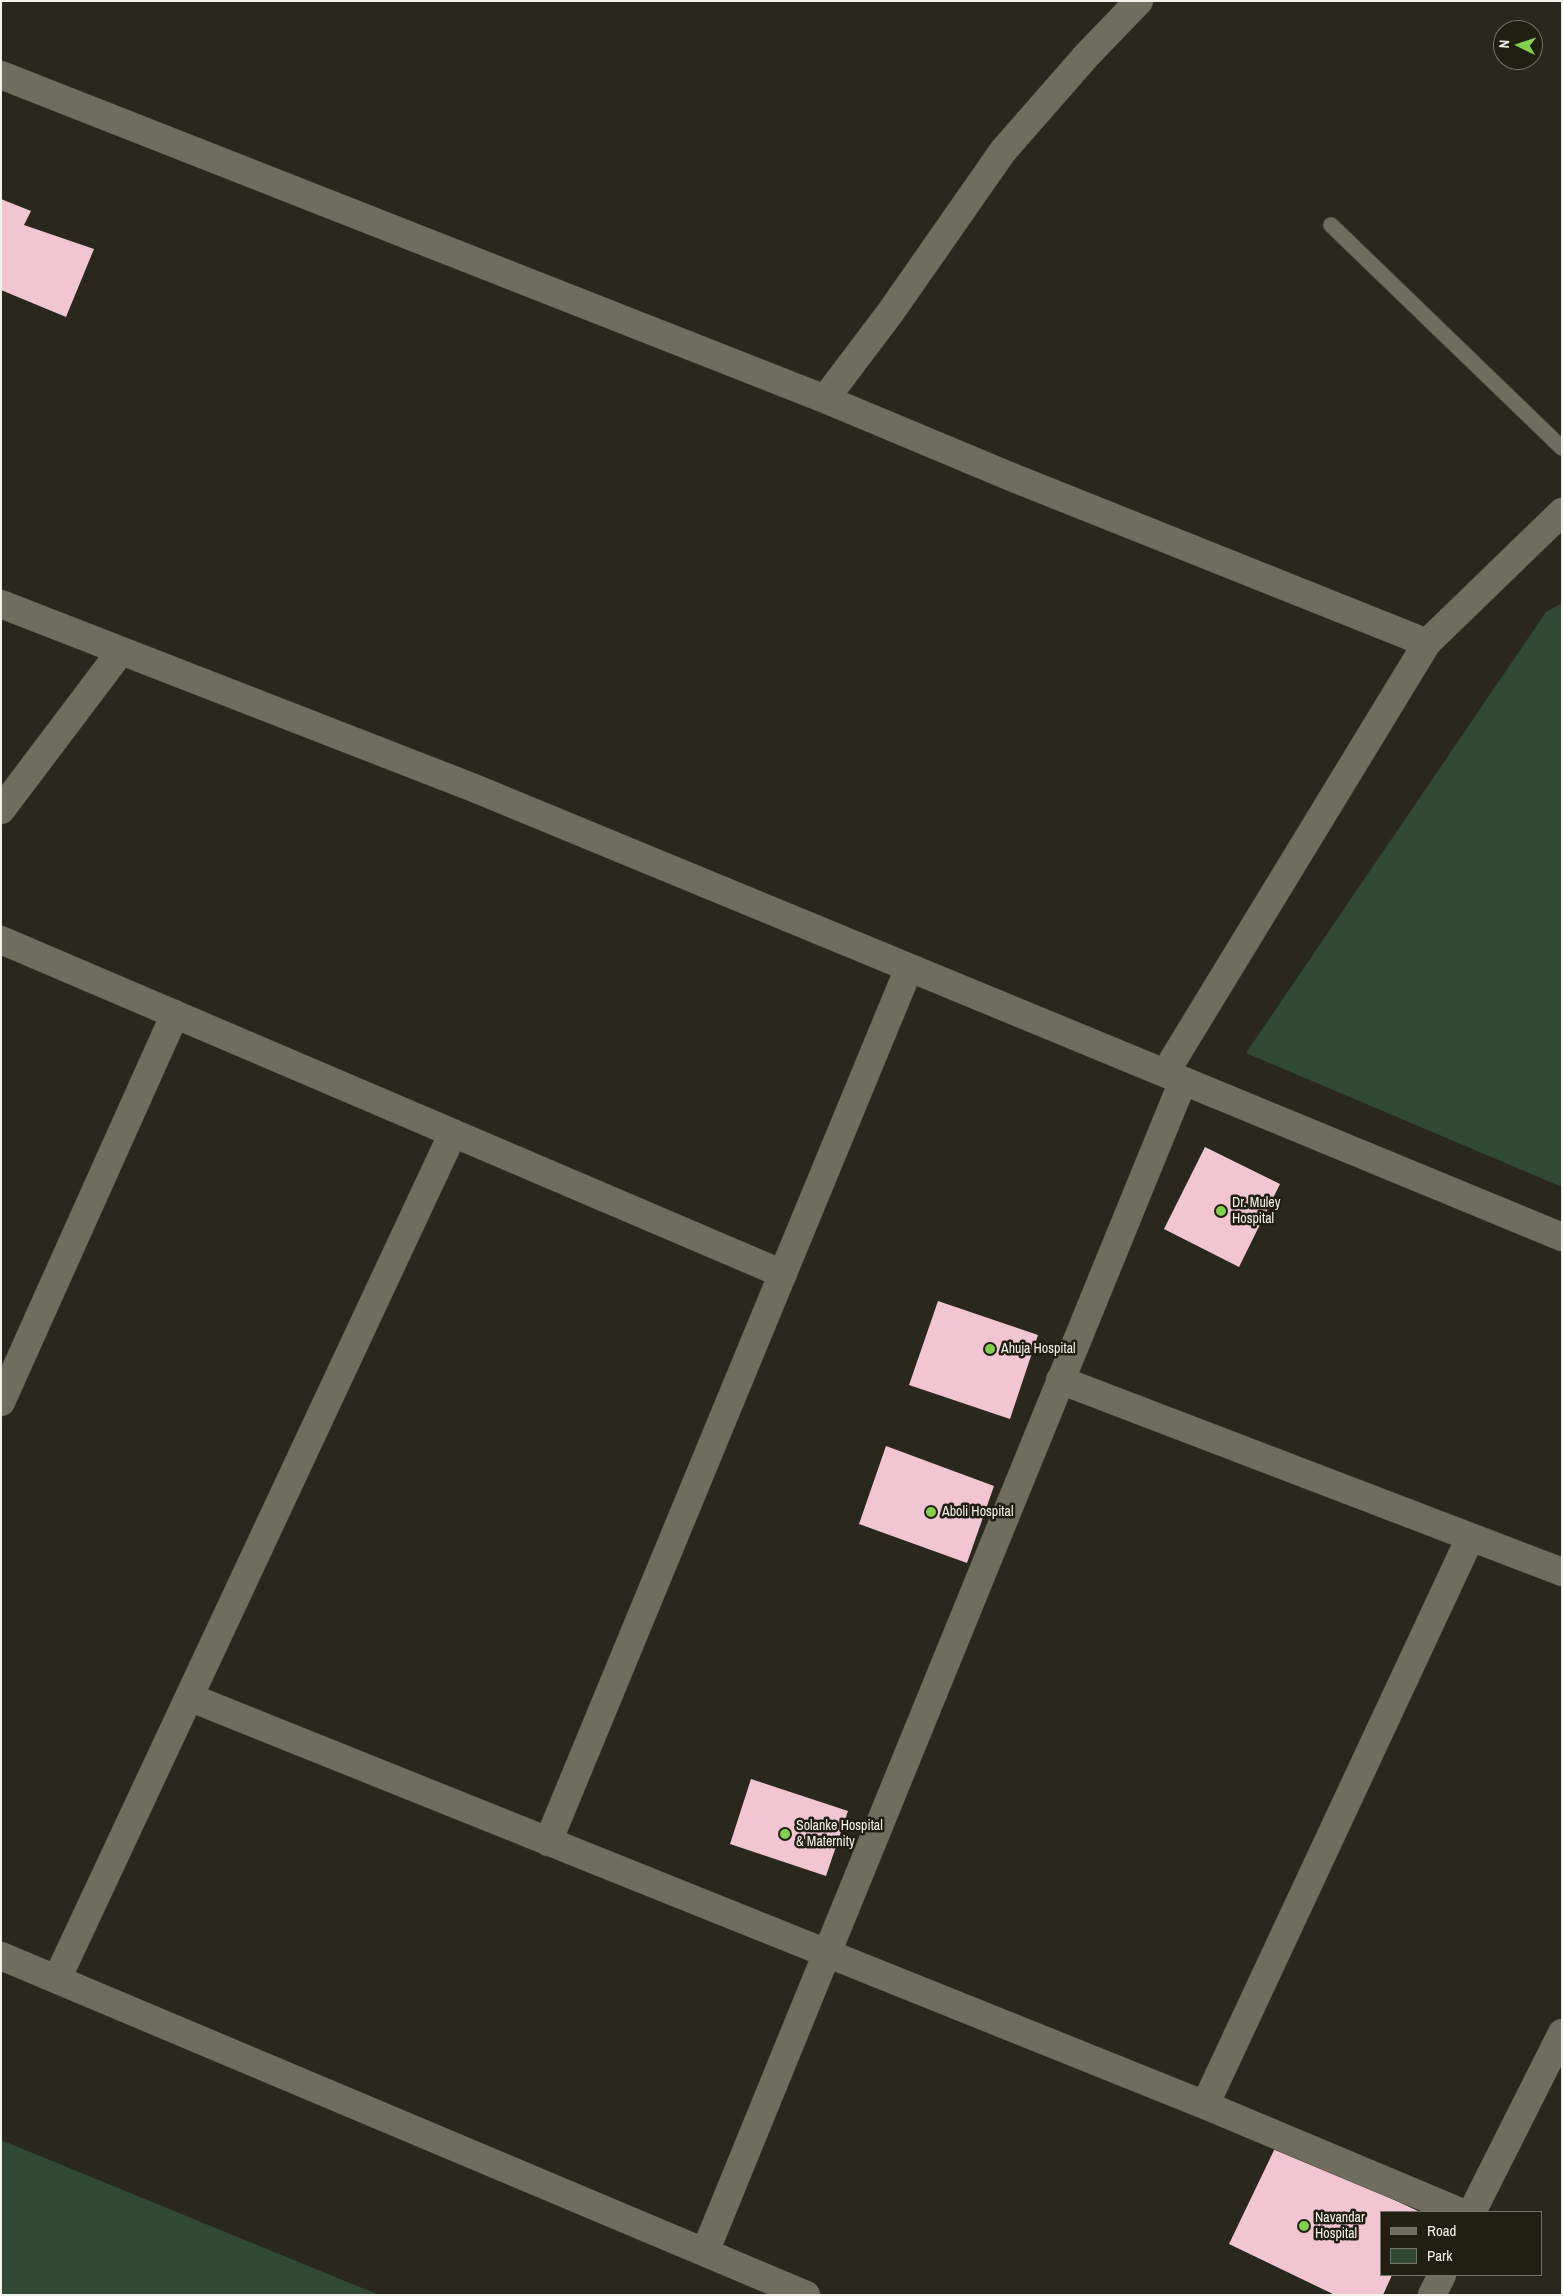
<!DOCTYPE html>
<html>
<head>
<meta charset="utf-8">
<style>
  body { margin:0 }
  #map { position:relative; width:1563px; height:2296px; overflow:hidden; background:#2a281c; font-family:"Archivo Narrow",sans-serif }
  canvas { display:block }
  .frame { position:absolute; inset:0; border:2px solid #f4f3eb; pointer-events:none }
  .legend { position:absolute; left:1380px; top:2211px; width:162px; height:65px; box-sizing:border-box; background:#211e12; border:1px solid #757369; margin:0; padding:6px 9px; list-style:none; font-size:15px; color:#f4f3eb }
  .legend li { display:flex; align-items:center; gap:10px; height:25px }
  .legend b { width:25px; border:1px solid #757369 }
  .north { position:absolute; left:1493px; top:20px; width:50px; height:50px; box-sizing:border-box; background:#211e12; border:1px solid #757369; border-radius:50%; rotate:274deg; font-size:14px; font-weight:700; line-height:20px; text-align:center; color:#f4f3eb }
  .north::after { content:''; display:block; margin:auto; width:18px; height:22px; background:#83d04e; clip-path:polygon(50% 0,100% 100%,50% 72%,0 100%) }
</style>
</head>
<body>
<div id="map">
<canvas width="1563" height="2296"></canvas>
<div class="frame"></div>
<ul class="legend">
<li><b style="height:6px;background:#6f6d5e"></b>Road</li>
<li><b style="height:14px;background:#304a34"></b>Park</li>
</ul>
<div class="north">N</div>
</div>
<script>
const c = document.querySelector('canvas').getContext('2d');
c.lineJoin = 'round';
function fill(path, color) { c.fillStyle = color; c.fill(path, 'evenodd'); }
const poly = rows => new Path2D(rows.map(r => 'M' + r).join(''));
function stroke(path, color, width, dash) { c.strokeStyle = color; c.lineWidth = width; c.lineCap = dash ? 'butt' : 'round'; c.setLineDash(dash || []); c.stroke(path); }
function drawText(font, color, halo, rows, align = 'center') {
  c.font = font + ' "Archivo Narrow",sans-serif'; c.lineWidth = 5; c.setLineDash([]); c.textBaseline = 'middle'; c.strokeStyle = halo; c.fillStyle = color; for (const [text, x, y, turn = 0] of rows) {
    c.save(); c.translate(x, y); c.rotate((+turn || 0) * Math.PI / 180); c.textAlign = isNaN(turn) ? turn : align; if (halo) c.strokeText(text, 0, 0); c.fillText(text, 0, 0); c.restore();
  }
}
fill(poly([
  [1562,603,1562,1187,1246,1053,1546,612],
  [1,2140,379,2295,1,2295]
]), '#304a34');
fill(poly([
  [1,199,31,211,24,225,94,249,66,317,1,290],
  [1205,1147,1280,1184,1239,1267,1164,1229],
  [938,1301,1038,1335,1010,1419,909,1385],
  [886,1446,994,1486,967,1563,859,1524],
  [751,1779,848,1811,826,1876,730,1844],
  [1277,2144,1420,2212,1382,2212,1382,2275,1392,2275,1383,2295,1335,2295,1229,2244]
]), '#f2c5d3');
const lane = poly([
  [1331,225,1562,448]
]);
const street = poly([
  [1,75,825,399,1009,476,1427,643],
  [825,399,890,313,1003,151,1087,55,1139,1],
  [1,604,474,788,1562,1237],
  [1,810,121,651],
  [1,940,783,1274],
  [1165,1073,1427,643,1562,512],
  [1060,1380,1562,1572],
  [1,1402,175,1014],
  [189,1697,1205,2105,1460,2212],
  [548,1842,909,968],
  [1,1956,806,2295],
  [57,1979,453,1133],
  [1205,2105,1470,1538],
  [1472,2212,1562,2033],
  [705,2252,1183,1081],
  [1432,2295,1442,2275]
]);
stroke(lane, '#444338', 17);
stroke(street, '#444338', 29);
stroke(lane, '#6f6d5e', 15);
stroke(street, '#6f6d5e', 28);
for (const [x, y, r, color] of [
  [1221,1211,6,"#83d04e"],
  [990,1349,6,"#83d04e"],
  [931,1512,6,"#83d04e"],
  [785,1834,6,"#83d04e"],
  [1304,2226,6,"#83d04e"]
]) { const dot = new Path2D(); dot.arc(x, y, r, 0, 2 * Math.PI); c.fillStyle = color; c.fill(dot); stroke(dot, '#211e12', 2); }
drawText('14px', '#f4f3eb', '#211e12', [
  ["Dr. Muley",1232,1203],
  ["Hospital",1232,1219],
  ["Ahuja Hospital",1001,1349],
  ["Aboli Hospital",942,1512],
  ["Solanke Hospital",796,1826],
  ["& Maternity",796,1842],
  ["Navandar",1315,2218],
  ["Hospital",1315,2234]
], 'left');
</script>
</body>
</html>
